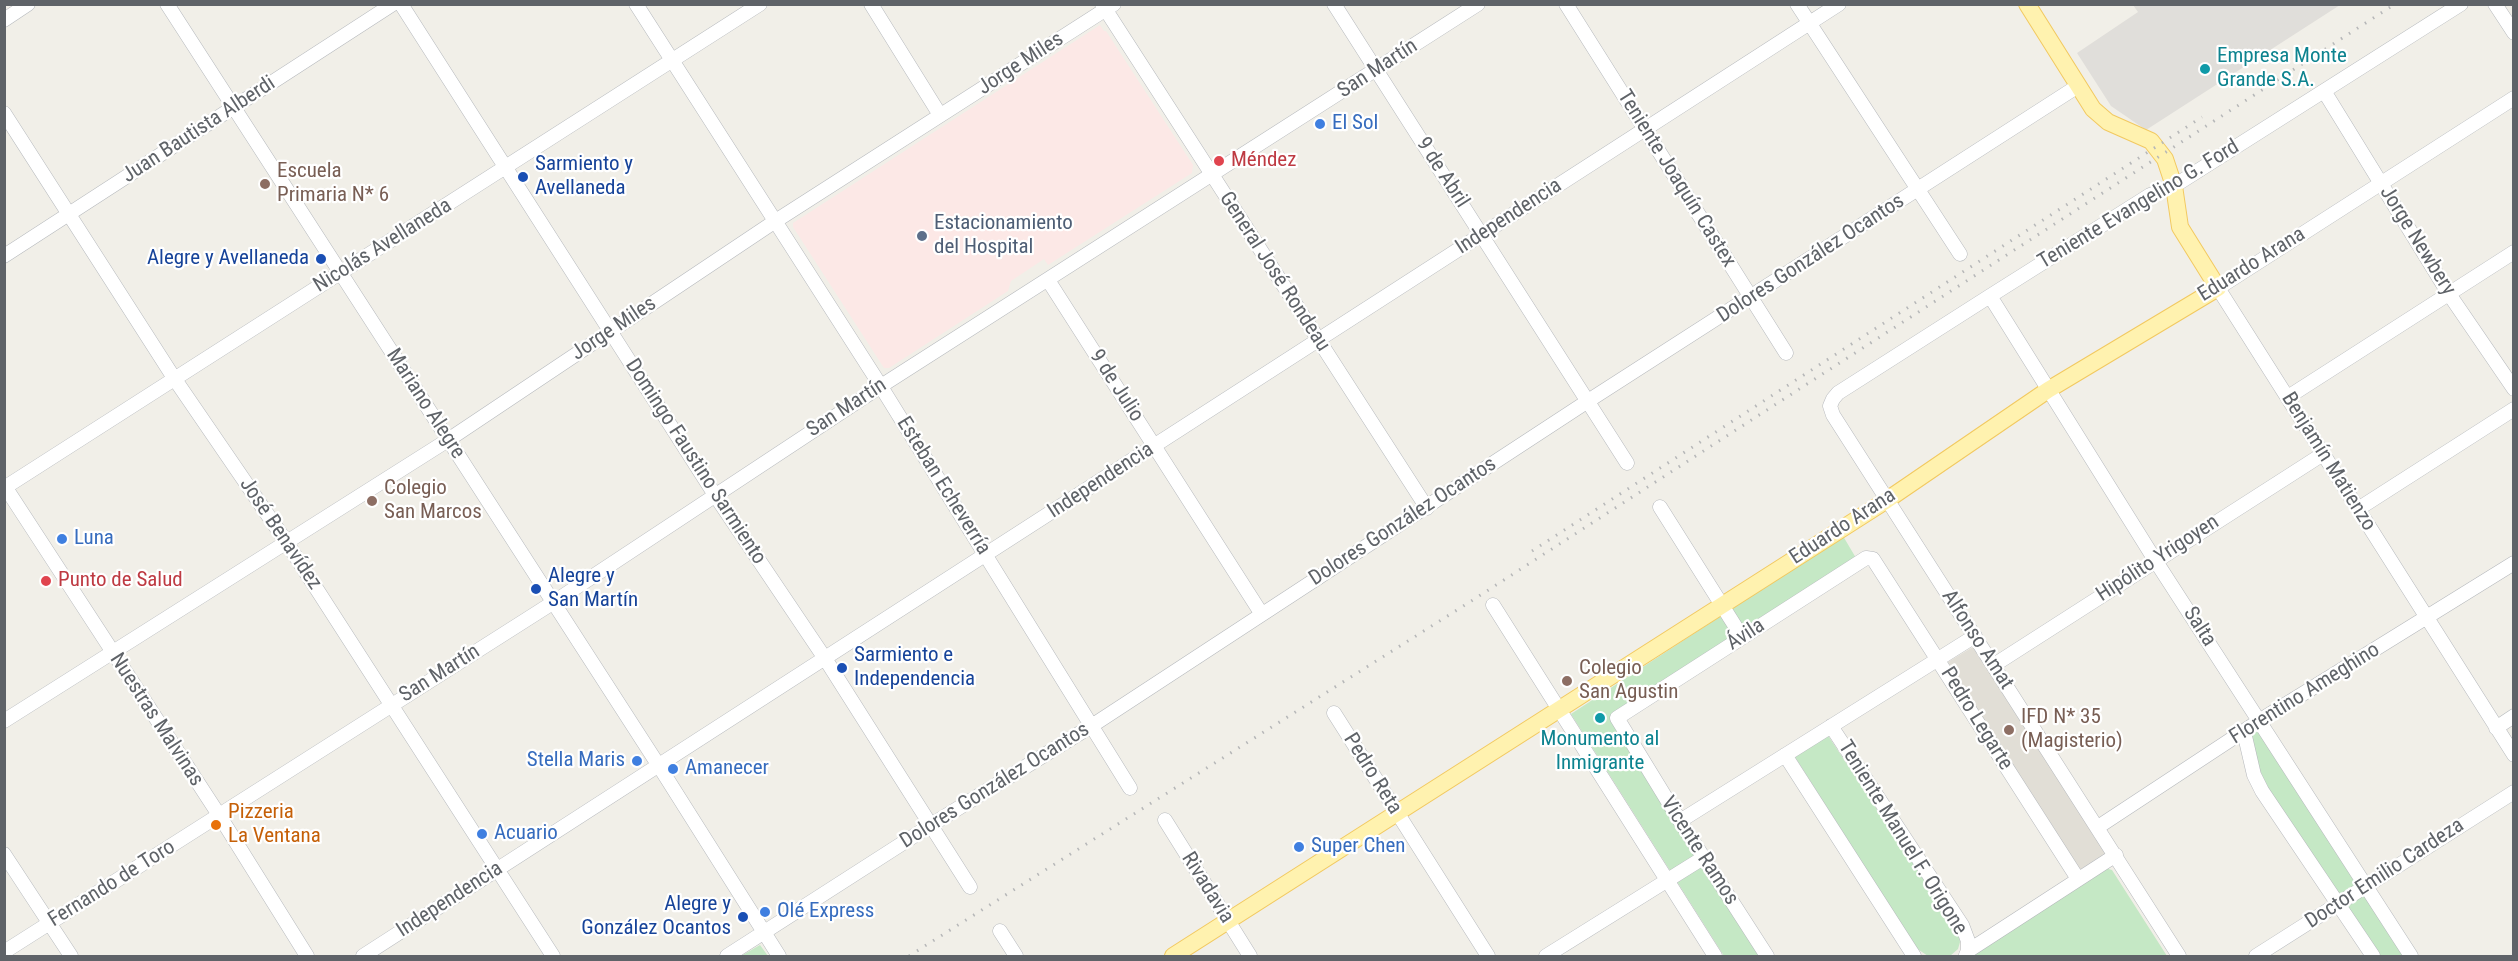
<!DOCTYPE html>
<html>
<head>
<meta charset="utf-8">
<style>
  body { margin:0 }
  #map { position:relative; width:2518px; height:961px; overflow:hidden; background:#f1efe8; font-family:"Roboto Condensed",sans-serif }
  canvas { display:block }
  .frame { position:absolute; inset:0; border:6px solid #5f6368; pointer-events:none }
</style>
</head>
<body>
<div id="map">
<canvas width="2518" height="961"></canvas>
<div class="frame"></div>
</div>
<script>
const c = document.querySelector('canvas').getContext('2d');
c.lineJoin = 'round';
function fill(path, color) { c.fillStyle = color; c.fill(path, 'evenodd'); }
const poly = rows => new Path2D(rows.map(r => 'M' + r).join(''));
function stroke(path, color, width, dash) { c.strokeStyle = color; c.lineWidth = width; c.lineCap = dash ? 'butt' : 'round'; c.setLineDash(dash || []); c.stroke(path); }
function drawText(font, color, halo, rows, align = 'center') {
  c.font = font + ' "Roboto Condensed",sans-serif'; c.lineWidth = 4.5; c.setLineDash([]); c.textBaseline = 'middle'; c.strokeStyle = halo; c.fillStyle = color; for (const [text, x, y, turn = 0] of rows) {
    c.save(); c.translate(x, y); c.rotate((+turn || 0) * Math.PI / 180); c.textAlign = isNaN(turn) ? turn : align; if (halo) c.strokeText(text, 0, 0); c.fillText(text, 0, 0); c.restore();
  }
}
fill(poly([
  [2133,5,2340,5,2146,130,2111,106,2077,53,2138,12]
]), '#e0deda');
fill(poly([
  [1973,647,2106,854,2078,871,1948,662]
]), '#e1ded6');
fill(poly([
  [1100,25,1104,31,1106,31,1193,165,1192,173,1048,265,1044,259,1011,281,1008,291,889,368,884,368,793,227,793,223]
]), '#fce8e6');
fill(poly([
  [1843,536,1856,558,1610,719,1762,956,1724,956,1571,714],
  [2256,730,2262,734,2406,956,2377,956,2266,788,2254,757,2251,735],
  [1827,734,1959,933,1960,942,1958,949,1950,956,1928,956,1916,948,1795,757],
  [2105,868,2112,870,2167,956,1971,956],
  [760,945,768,956,741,956]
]), '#c5e8c5');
const minor = poly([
  [167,4,659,766,779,956],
  [401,4,715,495,826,660,970,887],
  [636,4,875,377,1130,788],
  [871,4,940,115],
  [1102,4,1427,508],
  [1334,4,1627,463],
  [1566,4,1786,353],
  [1797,4,1960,254],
  [2495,4,2514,33],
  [4,20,28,4],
  [2324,91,2449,294,2514,389],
  [2514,98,2218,288,2514,755],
  [4,113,174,378,287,543,553,956],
  [4,256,393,4],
  [1048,280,1261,613],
  [1990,296,2155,560,2411,956],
  [2288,397,2514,252],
  [4,485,219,815,307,956],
  [4,488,760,4],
  [1660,507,1742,637],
  [2358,509,2514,409],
  [1493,605,1715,956],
  [1994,665,2323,454],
  [1334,713,1488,956],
  [4,721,448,440,774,222,1114,4],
  [1831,726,1962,925,1968,941,1968,951],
  [2496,728,2514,716],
  [2244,732,2254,775,2262,791,2373,956],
  [1785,755,1914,956],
  [1165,820,1250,956],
  [1680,821,1975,636],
  [2098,827,2259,721,2514,563],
  [4,854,71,956],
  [1000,931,1016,956],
  [4,952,554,602,881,386,1478,4],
  [1966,955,1968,951,2116,855],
  [363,956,1839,4],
  [727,956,931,825,1093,725,1588,401,2078,86],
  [1546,956,1703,858],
  [1767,956,1680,821,1617,718,1866,558,1873,559,2078,879],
  [2179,956,1833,415,1830,406,1833,399,1838,393,1990,296,2150,195,2174,186,2461,4],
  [2256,956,2514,792]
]);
const major = poly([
  [1173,956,1887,500,2048,390,2218,288,2180,227,2174,186,2165,159,2151,141,2108,122,2093,109,2027,4]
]);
stroke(minor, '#b5b8bc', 15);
stroke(major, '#f2c960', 18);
stroke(minor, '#fff', 14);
stroke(major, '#fff2af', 16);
stroke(poly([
  [1532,551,2202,117],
  [909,956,1476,598,2395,4]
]), '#b6b7b8', 3, [1.5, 8]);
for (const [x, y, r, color] of [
  [2205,69,6,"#0f9aa8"],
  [1320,124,6,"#3f7fe0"],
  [1219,161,6,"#e0444e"],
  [523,177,6,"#1a4fb4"],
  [265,184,6,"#8d6e63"],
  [922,236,6,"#5c6f8a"],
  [321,259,6,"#1a4fb4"],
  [372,501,6,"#8d6e63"],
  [62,539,6,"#3f7fe0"],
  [46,581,6,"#e0444e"],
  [536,589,6,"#1a4fb4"],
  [842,668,6,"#1a4fb4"],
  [1567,681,6,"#8d6e63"],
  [1600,718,6,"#0f9aa8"],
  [2009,730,6,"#8d6e63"],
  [637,761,6,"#3f7fe0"],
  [673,769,6,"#3f7fe0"],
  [216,825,6,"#e8710a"],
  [482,834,6,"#3f7fe0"],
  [1299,847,6,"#3f7fe0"],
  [765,912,6,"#3f7fe0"],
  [743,917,6,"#1a4fb4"]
]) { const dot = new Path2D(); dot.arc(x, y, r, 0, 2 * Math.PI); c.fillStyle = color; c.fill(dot); stroke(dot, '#fff', 2); }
drawText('21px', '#0d838f', '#fff', [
  ["Empresa Monte",2217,57],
  ["Grande S.A.",2217,81],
  ["Monumento al",1600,740,"center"],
  ["Inmigrante",1600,764,"center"]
], 'left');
drawText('21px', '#5f6368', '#fff', [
  ["Jorge Miles",1021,64,-33],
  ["San Martín",1378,69,-33],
  ["Juan Bautista Alberdi",199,130,-33],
  ["9 de Abril",1442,173,57],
  ["Teniente Joaquín Castex",1676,179,58],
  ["Teniente Evangelino G. Ford",2139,205,-31],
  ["Independencia",1509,217,-33],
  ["Jorge Newbery",2417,241,58],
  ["Nicolás Avellaneda",383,246,-32],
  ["Dolores González Ocantos",1811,259,-33],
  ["Eduardo Arana",2252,265,-32],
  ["General José Rondeau",1274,272,57],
  ["Jorge Miles",614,329,-34],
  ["9 de Julio",1116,386,57],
  ["Mariano Alegre",425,404,57],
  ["San Martín",847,408,-33],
  ["Domingo Faustino Sarmiento",695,462,57],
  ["Benjamín Matienzo",2328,462,58],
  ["Independencia",1101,481,-33],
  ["Esteban Echeverría",943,486,58],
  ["Dolores González Ocantos",1403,522,-33],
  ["Eduardo Arana",1843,527,-33],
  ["José Benavídez",280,534,56],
  ["Hipólito Yrigoyen",2158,559,-33],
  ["Salta",2199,627,57],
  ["Ávila",1746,635,-33],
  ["Alfonso Amat",1977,640,57],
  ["San Martín",440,674,-32],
  ["Florentino Ameghino",2305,694,-32],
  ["Pedro Legarte",1976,719,58],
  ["Nuestras Malvinas",156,720,57],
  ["Pedro Reta",1372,774,58],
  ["Dolores González Ocantos",995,786,-32],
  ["Teniente Manuel F. Origone",1902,838,58],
  ["Vicente Ramos",1699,851,57],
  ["Doctor Emilio Cardeza",2385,874,-33],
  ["Fernando de Toro",112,884,-32],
  ["Rivadavia",1207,888,58],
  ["Independencia",450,900,-33]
]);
drawText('21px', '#366cbe', '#fff', [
  ["El Sol",1332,124],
  ["Luna",74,539],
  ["Stella Maris",625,761,"right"],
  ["Amanecer",685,769],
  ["Acuario",494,834],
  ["Super Chen",1311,847],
  ["Olé Express",777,912]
], 'left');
drawText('21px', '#be3a42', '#fff', [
  ["Méndez",1231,161],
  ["Punto de Salud",58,581]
], 'left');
drawText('21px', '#164399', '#fff', [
  ["Sarmiento y",535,165],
  ["Avellaneda",535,189],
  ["Alegre y Avellaneda",309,259,"right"],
  ["Alegre y",548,577],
  ["San Martín",548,601],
  ["Sarmiento e",854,656],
  ["Independencia",854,680],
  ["Alegre y",731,905,"right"],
  ["González Ocantos",731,929,"right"]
], 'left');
drawText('21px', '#785e54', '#fff', [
  ["Escuela",277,172],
  ["Primaria N* 6",277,196],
  ["Colegio",384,489],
  ["San Marcos",384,513],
  ["Colegio",1579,669],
  ["San Agustin",1579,693],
  ["IFD N* 35",2021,718],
  ["(Magisterio)",2021,742]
], 'left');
drawText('21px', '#4e5e75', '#fff', [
  ["Estacionamiento",934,224],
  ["del Hospital",934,248]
], 'left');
drawText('21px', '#c56008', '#fff', [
  ["Pizzeria",228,813],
  ["La Ventana",228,837]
], 'left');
</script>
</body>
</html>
